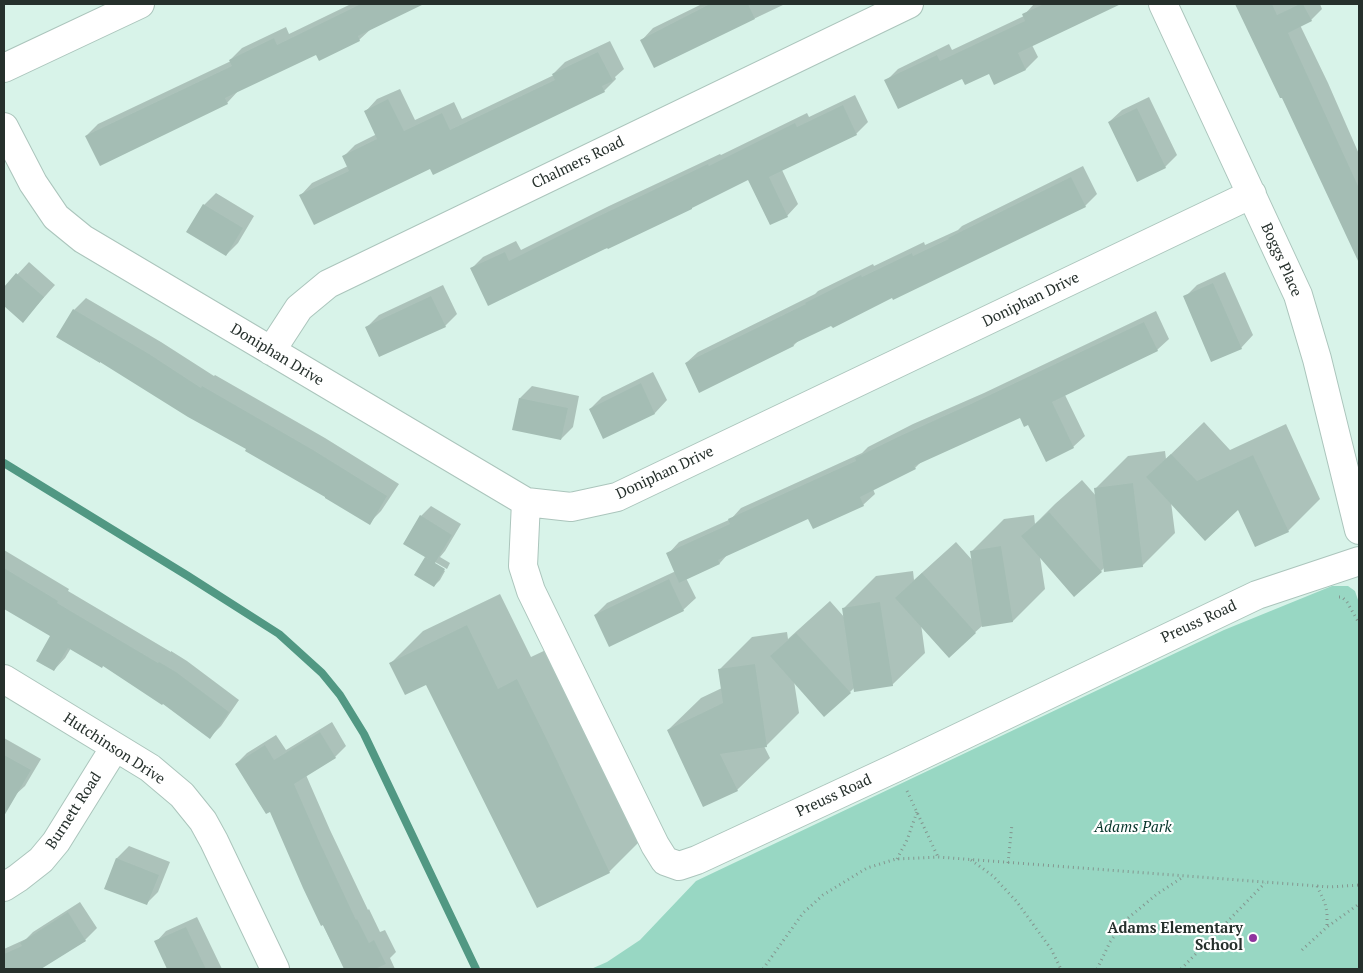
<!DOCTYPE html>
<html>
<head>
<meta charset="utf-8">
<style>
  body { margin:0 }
  #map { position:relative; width:1363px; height:973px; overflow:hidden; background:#d8f3e9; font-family:"PT Serif",serif }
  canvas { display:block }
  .frame { position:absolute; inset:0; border:5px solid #26302c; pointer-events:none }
</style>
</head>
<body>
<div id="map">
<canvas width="1363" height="973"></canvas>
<div class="frame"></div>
</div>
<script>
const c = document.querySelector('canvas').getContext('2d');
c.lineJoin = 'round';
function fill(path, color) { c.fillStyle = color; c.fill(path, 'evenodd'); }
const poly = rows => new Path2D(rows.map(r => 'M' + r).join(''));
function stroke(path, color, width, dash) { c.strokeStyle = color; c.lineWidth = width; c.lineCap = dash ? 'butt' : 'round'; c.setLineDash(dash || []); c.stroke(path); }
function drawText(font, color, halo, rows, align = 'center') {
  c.font = font + ' "PT Serif",serif'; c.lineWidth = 4.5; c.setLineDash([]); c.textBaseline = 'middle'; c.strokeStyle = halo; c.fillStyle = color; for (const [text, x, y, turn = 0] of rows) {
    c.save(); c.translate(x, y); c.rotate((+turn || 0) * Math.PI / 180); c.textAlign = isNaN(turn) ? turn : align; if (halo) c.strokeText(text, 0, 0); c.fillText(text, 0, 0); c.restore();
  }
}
fill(poly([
  [1332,586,1348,586,1355,591,1359,603,1359,969,591,969,607,962,640,940,696,881,1224,630]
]), '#98d7c3');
fill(poly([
  [351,4,420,4,372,28,359,40,317,53,239,90,227,103,86,136,98,124,231,61,230,60,242,48,286,27,289,34],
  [702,4,785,4,655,66,642,40,653,28],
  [1034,4,1106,4,1095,15,1032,45,1038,57,1026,69,995,83,989,72,963,77,886,81,898,69,949,44,952,50,1024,16,1024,15],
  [1237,4,1288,4,1288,5,1291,4,1320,4,1322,9,1311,20,1300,25,1328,83,1359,154,1359,260,1282,96],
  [610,41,624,69,615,77,616,79,604,91,431,167,301,195,312,183,348,166,344,156,355,145,377,134,366,111,377,99,400,89,415,120,454,102,462,119,554,75,553,74,565,62],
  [855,95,868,122,856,134,782,170,798,204,787,216,749,178,608,248,472,268,483,257,516,241,521,250,609,206,720,154,721,155,807,113,809,117],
  [1149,97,1177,155,1165,167,1109,122,1122,110],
  [1083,166,1097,194,1085,206,800,339,794,345,700,391,686,363,698,352,815,294,818,291,873,264,874,266,924,242,925,245,958,230,962,226],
  [216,193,254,216,238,243,226,255,188,232,204,205],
  [29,262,55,285,23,321,4,305,4,289],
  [1225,272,1253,335,1241,348,1212,360,1185,297,1197,285],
  [443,285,457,314,445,326,367,327,379,315],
  [86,298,161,342,214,376,215,375,325,438,399,484,381,511,369,523,248,449,74,310],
  [1156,311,1169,339,1157,350,1065,395,1085,436,1073,447,1029,423,1020,416,923,460,915,468,873,489,875,494,863,505,809,517,728,554,720,563,686,578,696,598,683,610,595,615,607,603,676,571,668,554,679,542,731,519,741,508,862,453,868,447,913,424,984,393],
  [653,372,667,400,655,413,604,437,590,409,602,397],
  [532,386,579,396,573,427,561,439,513,429,520,398],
  [1204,422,1230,450,1286,424,1320,499,1288,531,1238,508,1171,502,1175,533,1142,566,1105,567,1101,571,1040,557,1045,589,1013,621,982,626,949,656,921,624,925,653,892,685,855,687,850,692,794,681,799,713,766,746,764,746,770,758,737,790,668,730,701,698,722,688,719,670,752,637,787,632,788,639,830,601,845,618,843,609,876,576,913,571,914,580,956,542,973,561,971,552,1004,519,1034,515,1035,524,1055,504,1082,480,1097,497,1096,488,1128,456,1165,451,1166,459],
  [431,506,461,524,445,551,440,557,450,563,447,569,404,544,421,516],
  [4,550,69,589,68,591,171,652,171,651,187,661,239,700,221,726,210,737,163,702,104,665,71,648,65,658,54,670,52,636,4,607],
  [426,559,445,571,440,580,434,586],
  [500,594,531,657,550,648,642,839,609,872,426,684,391,663,423,631],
  [332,722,346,746,335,757,306,775,330,830,368,910,369,909,380,932,385,930,396,952,390,958,395,969,345,969,304,887,270,810,236,764,247,753,276,735,286,750],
  [4,738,41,759,25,786,14,796,4,790],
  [129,846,170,862,158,892,146,904,105,888,117,858],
  [80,902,97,928,85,940,38,969,4,969,4,949,26,939,33,932],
  [197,917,222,969,169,969,156,942,166,931]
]), '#0003');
stroke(poly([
  [4,463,188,576,279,634,322,673,340,695,364,734,476,969]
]), '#519883', 8);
fill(poly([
  [361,4,424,4,358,36,360,41,319,61,316,55,225,98,228,104,100,166,85,136,232,66,229,60,274,38,277,45],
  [710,4,748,4,755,19,654,68,640,40],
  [1044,4,1121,4,1018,53,1026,70,994,85,989,74,965,85,962,79,898,109,884,80,937,55,940,61,1025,21,1022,14],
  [1235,4,1272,4,1277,15,1300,4,1303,4,1312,21,1288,33,1359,188,1359,263,1282,98,1280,98],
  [598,52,613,81,602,86,605,92,433,175,430,169,314,225,299,195,349,171,342,156,377,139,364,111,388,99,404,131,442,113,450,130,555,80,552,74],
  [843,105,857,135,769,177,788,217,770,225,748,180,692,208,692,209,608,249,607,248,488,306,470,268,505,252,509,261,597,217,708,164,709,166,795,123,797,127],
  [1137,108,1166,168,1137,182,1108,122],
  [1071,177,1086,207,893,300,892,298,833,328,831,326,793,344,794,346,699,393,685,363,806,304,805,303,861,275,862,277,912,253,913,256,949,239,948,238],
  [203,204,243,228,226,256,186,232],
  [16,273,44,297,23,323,4,306,4,287],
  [1213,283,1242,349,1211,362,1183,296],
  [431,296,446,327,379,357,365,327],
  [73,309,149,354,201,388,202,386,313,450,387,496,370,525,325,498,325,497,245,451,246,449,188,417,100,362,100,363,56,337],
  [1144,322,1158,351,1052,402,1074,448,1046,462,1028,425,1024,427,1020,418,914,466,916,469,860,497,864,506,813,529,808,519,718,560,720,564,679,583,666,553,730,524,728,519,856,461,855,458,900,436,971,404],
  [641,383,655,414,603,439,589,409],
  [519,398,568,408,561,440,512,430],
  [1171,454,1197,481,1253,455,1289,532,1255,547,1238,510,1205,541,1146,477],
  [1133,483,1143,567,1104,572,1094,488],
  [1049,512,1102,572,1074,597,1021,536],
  [420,515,452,535,435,563,403,544],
  [1001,546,1013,622,982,627,970,551],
  [425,557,445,569,434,587,414,575],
  [4,568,58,601,57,603,158,663,159,662,176,672,229,712,210,739,163,704,162,705,103,666,102,668,68,648,54,671,36,661,50,636,4,609],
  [922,573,976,633,949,658,895,598],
  [669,579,684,611,609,647,594,615],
  [880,602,893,686,854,692,842,608],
  [467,625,498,689,517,679,551,748,610,873,537,908,426,685,405,695,389,663],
  [796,633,851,693,824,717,770,656],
  [755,664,767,747,720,754,738,791,703,807,667,730,723,703,718,669],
  [320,732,336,758,294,784,319,841,356,920,357,919,369,943,374,940,386,964,375,969,344,969,323,925,321,926,303,888,270,812,266,814,235,764,265,745,274,760],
  [4,755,31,770,4,816],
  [116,858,159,875,147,905,104,889],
  [68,912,86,941,41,969,4,969,4,954,22,946,20,943],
  [186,927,206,969,167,969,154,941]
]), '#a4bdb4');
const minor = poly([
  [1163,4,1298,295,1317,359,1359,530],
  [4,127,33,183,56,217,83,239,526,502,571,507,617,497,1252,194],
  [271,351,299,308,328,284,909,4],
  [526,502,523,566,531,591,655,845,665,861,679,866,697,860,895,768,1257,595,1359,561],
  [4,679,150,768,182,795,203,821,214,841,275,969],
  [4,887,18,878,41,860,56,842,115,747]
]);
const major = poly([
  [4,68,140,4]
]);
stroke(minor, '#abc5bc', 30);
stroke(major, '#abc5bc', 30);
stroke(poly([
  [1339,597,1342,597,1347,602,1359,623],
  [907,791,938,857],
  [897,859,907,840,917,812],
  [971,860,993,876,1017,902,1051,949,1061,969],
  [1008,863,1012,824],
  [1317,886,1325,903,1327,913,1327,927],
  [1302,950,1327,927,1359,904],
  [763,969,803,913,823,895,867,868,896,859,938,857,1330,887,1359,885],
  [1097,969,1110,942,1127,919,1157,894,1183,877],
  [1181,969,1265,883]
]), '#83968f', 3, [1, 4]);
stroke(minor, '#fff', 28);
stroke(major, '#fff', 28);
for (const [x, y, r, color] of [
  [1253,938,5,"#8f339e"]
]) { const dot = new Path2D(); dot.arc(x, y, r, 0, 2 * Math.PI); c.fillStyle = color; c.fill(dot); stroke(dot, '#fff', 2); }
drawText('15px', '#26302c', '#fff', [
  ["Chalmers Road",578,163,-26],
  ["Boggs Place",1281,260,66],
  ["Doniphan Drive",1031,300,-26],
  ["Doniphan Drive",277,355,31],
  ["Doniphan Drive",665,473,-25],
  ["Preuss Road",1199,622,-25],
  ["Hutchinson Drive",114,749,33],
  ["Preuss Road",834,796,-25],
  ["Burnett Road",74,811,-57]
]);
drawText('italic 15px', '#08362b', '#fff', [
  ["Adams Park",1133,828]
]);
drawText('bold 15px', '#26302c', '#fff', [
  ["Adams Elementary",1243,929],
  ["School",1243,946]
], 'right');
</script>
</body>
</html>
